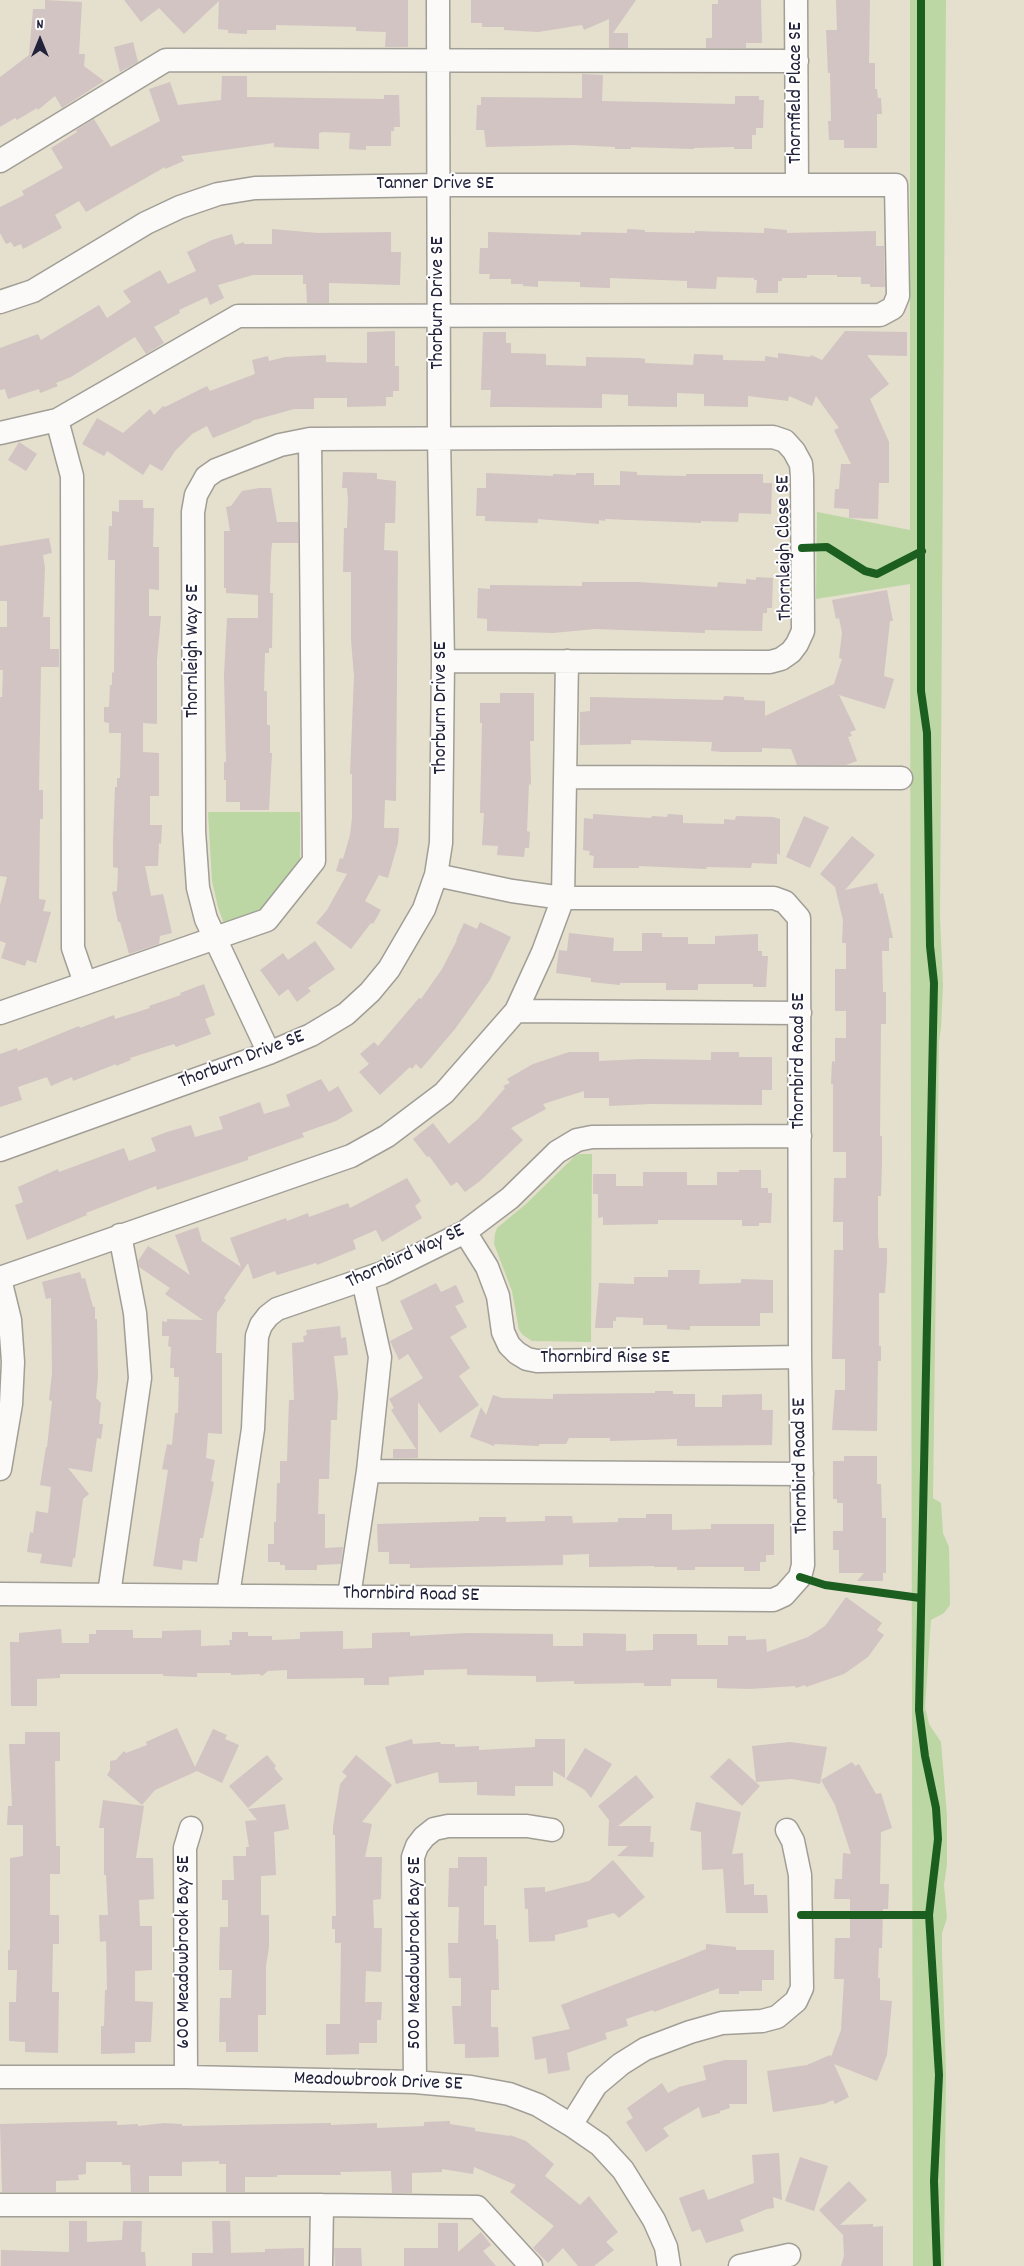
<!DOCTYPE html>
<html>
<head>
<meta charset="utf-8">
<style>
  body { margin:0 }
  #map { position:relative; width:1024px; height:2266px; overflow:hidden; background:#e5dfce; font-family:Dekko,sans-serif }
  canvas { display:block }
  .north { position:absolute; left:15px; top:15px; width:50px; height:50px; -webkit-text-stroke:4px #fff; paint-order:stroke; rotate:0deg; font-size:14px; font-weight:700; line-height:20px; text-align:center; color:#22223b }
  .north::after { content:''; display:block; margin:auto; width:18px; height:22px; background:#22223b; clip-path:polygon(50% 0,100% 100%,50% 72%,0 100%) }
</style>
</head>
<body>
<div id="map">
<canvas width="1024" height="2266"></canvas>
<div class="north">N</div>
</div>
<script>
const c = document.querySelector('canvas').getContext('2d');
c.lineJoin = 'round';
function fill(path, color) { c.fillStyle = color; c.fill(path, 'evenodd'); }
const poly = rows => new Path2D(rows.map(r => 'M' + r).join(''));
function stroke(path, color, width, dash) { c.strokeStyle = color; c.lineWidth = width; c.lineCap = dash ? 'butt' : 'round'; c.setLineDash(dash || []); c.stroke(path); }
function drawText(font, color, halo, rows, align = 'center') {
  c.font = font + ' Dekko,sans-serif'; c.lineWidth = 4; c.setLineDash([]); c.textBaseline = 'middle'; c.strokeStyle = halo; c.fillStyle = color; for (const [text, x, y, turn = 0] of rows) {
    c.save(); c.translate(x, y); c.rotate((+turn || 0) * Math.PI / 180); c.textAlign = isNaN(turn) ? turn : align; if (halo) c.strokeText(text, 0, 0); c.fillText(text, 0, 0); c.restore();
  }
}
fill(poly([
  [910,0,946,0,940,918,943,985,941,1028,939,1041,933,1498,941,1503,943,1533,949,1547,950,1605,944,1613,931,1620,925,1707,929,1724,941,1742,947,1816,947,1864,944,1885,947,1918,942,1933,942,1952,946,2071,944,2266,913,2266,910,584,816,599,817,512,910,530],
  [208,812,300,812,300,863,264,914,225,927,218,907,212,881],
  [580,1154,592,1154,591,1342,532,1341,523,1335,519,1330,512,1291,494,1244,495,1234,497,1228,526,1204,575,1156]
]), '#bcd7a4');
fill(poly([
  [45,0,82,2,79,54,85,54,84,66,104,81,62,108,55,96,38,110,37,108,17,120,15,118,0,127,0,77,29,55,33,9,45,9],
  [124,0,408,0,408,47,385,47,386,32,356,31,356,27,276,25,276,30,247,30,247,34,228,33,228,30,218,29,219,1,184,34,159,8,141,22],
  [471,0,636,0,613,33,628,33,628,48,609,48,609,19,584,30,582,25,538,32,504,30,504,27,482,27,482,23,471,23],
  [718,0,761,0,762,43,746,43,746,48,706,48,706,38,712,38,712,4,718,4],
  [836,0,870,0,869,63,875,63,875,89,877,89,878,98,881,98,882,114,877,114,877,148,844,148,844,140,829,140,828,121,831,121,830,73,828,73,826,30,837,30],
  [133,42,138,62,120,72,114,47],
  [582,74,603,75,602,101,735,104,735,96,759,96,759,100,764,100,763,128,756,128,756,135,752,135,752,149,734,149,734,147,694,148,694,149,631,147,631,149,615,149,615,147,572,145,486,147,484,130,476,130,477,105,481,105,481,97,582,98],
  [222,76,247,76,247,97,384,99,384,95,399,95,400,127,394,127,394,131,391,131,391,146,366,146,366,150,349,149,350,133,323,132,319,133,319,149,274,147,274,143,181,156,184,161,165,169,165,167,86,212,79,201,55,215,62,228,23,249,21,244,14,247,11,242,6,244,0,233,0,207,24,195,22,191,63,168,51,148,77,132,76,130,94,119,111,147,160,121,149,89,170,82,178,105,221,100],
  [764,228,787,230,787,233,876,231,876,246,884,246,885,287,870,287,870,284,861,284,861,277,837,277,837,275,807,275,807,278,782,278,782,281,778,281,778,293,756,293,757,280,754,280,754,278,717,277,716,289,687,288,687,281,610,278,610,288,580,287,580,282,538,281,538,287,523,286,523,284,511,284,511,279,489,279,490,274,479,274,480,248,488,248,488,232,581,235,581,232,627,233,627,229,645,230,645,232,695,233,695,231,764,233],
  [272,229,318,233,391,232,391,252,401,252,400,285,329,283,329,303,307,303,306,284,303,284,303,275,253,275,218,285,224,298,210,305,207,297,179,310,180,313,154,327,164,343,146,354,135,337,71,377,56,383,58,386,40,393,39,389,8,399,5,389,0,390,0,348,38,334,41,340,99,305,107,318,131,302,123,291,160,270,168,284,196,271,187,252,212,240,232,234,235,245,244,242,244,244,272,244],
  [395,331,395,366,399,366,399,391,393,391,393,397,386,397,386,406,347,407,347,398,314,398,314,409,294,409,251,421,252,422,213,438,207,426,192,434,175,451,162,471,150,464,143,475,107,451,104,456,82,444,97,418,123,433,150,409,154,415,163,406,165,407,207,386,210,391,255,374,252,360,268,356,269,361,285,357,326,355,326,362,367,363,367,332],
  [845,331,907,332,907,356,867,355,889,384,870,399,889,442,889,483,879,483,878,519,849,518,849,509,834,508,835,489,839,489,841,464,851,464,834,430,839,428,816,396,812,406,789,396,788,401,748,396,748,407,704,406,704,394,677,393,677,407,628,406,628,395,602,394,602,408,514,407,490,407,491,390,481,390,483,332,506,332,506,343,511,343,511,353,546,354,546,365,586,366,586,357,639,358,645,359,645,363,693,365,694,354,723,355,723,360,765,361,765,356,778,358,778,353,810,357,811,355,822,360],
  [19,442,37,454,26,471,8,460],
  [620,471,637,472,637,475,686,476,686,474,763,474,763,483,772,483,771,514,739,513,738,522,701,521,701,523,605,519,605,521,599,520,599,524,538,519,538,523,485,521,485,516,476,516,477,488,486,488,486,473,553,476,553,474,576,475,576,473,594,473,594,485,620,485],
  [343,472,377,473,377,479,396,481,395,523,385,523,384,550,398,551,396,801,385,800,384,828,399,828,398,843,388,878,379,875,365,901,381,910,373,924,371,923,351,949,316,923,327,910,347,874,336,871,340,858,343,859,350,835,352,818,352,774,350,774,354,676,351,640,351,572,343,572,344,528,347,528,348,500,347,488,342,488],
  [259,488,271,488,277,522,298,522,298,543,272,543,271,554,270,593,273,593,272,648,269,648,269,653,265,653,264,691,267,691,267,725,270,725,270,753,272,753,269,810,240,810,240,802,226,802,226,780,224,780,224,762,226,762,224,675,227,618,258,618,258,595,226,593,226,588,224,588,224,531,230,531,226,507,231,506,242,491],
  [119,500,143,500,143,508,154,508,153,547,159,547,159,590,149,589,149,616,161,616,157,660,157,724,143,723,143,752,159,753,159,796,150,796,150,825,162,825,161,844,159,843,158,866,145,866,151,896,163,894,172,933,160,936,159,944,129,954,120,922,118,922,112,892,117,891,118,868,113,867,113,842,115,787,117,787,117,778,120,778,121,733,109,733,109,723,104,722,104,707,109,707,110,685,112,685,112,672,114,673,115,560,108,560,109,526,112,526,112,511,119,512],
  [49,538,52,553,43,555,45,568,43,617,50,617,50,649,59,649,59,667,41,667,39,790,43,790,43,819,40,819,39,899,46,900,43,911,51,912,36,963,27,960,25,966,1,958,6,943,0,941,0,905,7,877,0,876,0,697,2,697,3,670,0,670,0,627,7,627,7,601,0,601,0,546],
  [756,577,773,578,772,608,767,608,767,613,763,613,762,631,705,630,705,633,595,629,553,633,487,631,487,619,477,618,478,588,490,589,490,585,582,586,582,582,638,582,717,587,718,582,746,584,746,579,756,580],
  [887,590,893,621,890,621,884,676,894,679,885,709,839,695,856,730,850,732,852,736,848,737,857,761,846,765,797,765,791,749,762,748,762,752,723,752,711,751,712,742,631,740,631,744,580,745,580,712,590,711,590,697,723,700,724,696,744,697,744,700,765,701,765,716,834,684,842,659,839,658,842,633,839,618,836,619,832,600],
  [500,693,534,693,534,741,530,741,531,785,529,784,527,831,530,832,529,848,525,848,524,857,497,855,498,846,482,845,484,813,480,813,482,723,480,723,480,703,500,703],
  [593,814,651,818,652,816,667,817,668,814,683,815,683,823,724,824,724,819,735,820,736,816,773,817,780,819,780,855,777,853,777,864,752,863,751,868,707,867,706,869,639,866,639,868,593,868,594,856,589,855,590,851,583,850,584,818,593,819],
  [804,816,829,827,810,868,786,857],
  [852,836,875,855,845,890,877,883,880,894,883,893,893,938,889,938,889,951,882,951,883,992,886,992,886,1024,881,1024,880,1136,882,1136,882,1163,881,1196,878,1196,878,1236,879,1248,887,1248,887,1261,885,1293,879,1293,879,1346,881,1346,881,1361,878,1361,877,1431,832,1430,835,1390,845,1390,845,1359,832,1359,834,1250,843,1250,843,1222,833,1222,834,1178,846,1178,846,1152,833,1152,833,1084,831,1084,832,1061,835,1062,835,1038,846,1038,846,1011,835,1011,835,969,846,969,846,943,842,943,843,920,835,887,820,874],
  [480,922,511,937,490,980,455,1029,421,1069,416,1064,412,1069,410,1067,380,1095,359,1072,369,1064,360,1054,374,1042,378,1046,419,998,421,999,442,969,457,940,456,940,464,923,477,929],
  [569,933,614,938,613,951,642,951,642,933,662,933,662,937,688,937,688,944,715,944,715,936,758,934,758,951,762,951,762,956,768,956,766,987,753,987,753,984,698,984,698,990,666,990,666,983,620,983,620,985,591,982,591,978,556,973,559,950,567,951],
  [315,941,335,969,308,988,311,991,297,1002,288,989,279,996,260,970,283,953,288,960],
  [204,984,215,1015,205,1019,211,1034,176,1047,174,1044,130,1058,131,1060,116,1066,116,1064,73,1081,72,1077,51,1086,47,1077,18,1087,22,1100,0,1107,0,1054,17,1048,18,1051,79,1026,80,1028,114,1015,115,1019,150,1008,149,1006,181,995,180,993],
  [569,1052,599,1052,599,1061,642,1059,711,1060,711,1052,739,1052,739,1057,772,1057,772,1090,762,1090,762,1105,651,1104,609,1106,609,1098,584,1098,584,1091,543,1104,546,1109,511,1128,523,1140,480,1181,465,1192,457,1182,451,1186,429,1156,427,1157,413,1139,433,1123,449,1144,478,1119,505,1088,503,1086,510,1083,507,1079,533,1064],
  [321,1079,329,1092,338,1086,353,1111,336,1121,302,1133,304,1137,248,1157,248,1160,157,1190,156,1186,86,1213,87,1215,27,1240,15,1205,23,1202,18,1187,58,1169,59,1172,124,1148,129,1161,156,1151,151,1138,167,1132,191,1125,195,1137,223,1129,219,1117,260,1102,264,1114,290,1106,286,1095],
  [739,1170,761,1170,761,1188,768,1188,768,1193,772,1193,771,1223,759,1223,759,1226,742,1226,742,1220,658,1220,658,1224,603,1225,603,1217,598,1218,598,1194,593,1194,593,1174,616,1174,616,1186,643,1186,643,1172,687,1172,687,1185,717,1185,717,1172,739,1172],
  [407,1178,421,1201,415,1206,422,1218,382,1242,376,1230,353,1240,356,1249,317,1265,316,1263,277,1275,275,1271,253,1279,248,1263,224,1298,226,1300,217,1313,216,1353,222,1353,222,1434,208,1433,206,1458,215,1460,211,1481,214,1482,203,1538,200,1538,197,1562,183,1560,182,1570,153,1566,168,1470,162,1469,167,1444,172,1445,175,1413,178,1413,179,1377,174,1377,174,1368,170,1368,171,1347,168,1346,169,1336,162,1336,162,1321,167,1322,167,1319,203,1320,165,1294,170,1288,139,1267,138,1261,148,1246,190,1275,175,1235,198,1227,202,1241,241,1267,230,1238,286,1218,287,1221,308,1213,309,1217,348,1203,350,1208],
  [668,1270,700,1270,699,1284,741,1283,741,1279,773,1280,773,1313,760,1313,760,1326,690,1326,690,1330,667,1329,667,1325,643,1325,643,1318,616,1317,616,1321,613,1321,613,1328,595,1328,599,1283,634,1284,634,1277,668,1277],
  [80,1272,82,1279,85,1278,93,1307,95,1307,95,1319,97,1319,98,1377,96,1398,101,1403,99,1424,103,1424,101,1439,97,1438,92,1472,68,1468,89,1494,83,1499,75,1558,73,1558,72,1567,40,1563,42,1554,27,1552,30,1532,33,1533,36,1511,48,1513,51,1487,40,1485,46,1447,47,1447,52,1401,49,1400,52,1373,51,1298,46,1299,42,1282],
  [436,1283,441,1292,456,1285,464,1302,455,1306,467,1327,450,1337,470,1368,459,1376,479,1405,440,1433,418,1402,418,1458,393,1458,393,1449,416,1449,391,1410,394,1408,389,1399,423,1378,408,1354,399,1360,390,1341,413,1329,400,1301],
  [340,1326,341,1338,346,1337,348,1355,334,1356,338,1393,337,1420,331,1420,329,1479,319,1479,318,1514,325,1514,325,1548,343,1547,341,1564,317,1565,317,1570,285,1570,285,1565,280,1565,280,1562,268,1562,268,1544,274,1544,274,1522,276,1522,277,1483,280,1483,280,1461,287,1461,289,1400,294,1400,292,1343,304,1342,303,1336,307,1335,306,1330],
  [655,1391,673,1391,673,1394,695,1394,695,1407,722,1407,722,1395,762,1394,762,1410,773,1410,772,1445,677,1446,677,1439,610,1441,610,1438,569,1438,566,1444,539,1444,539,1446,495,1444,494,1446,470,1437,481,1407,486,1415,493,1395,502,1398,553,1399,553,1394,655,1393],
  [844,1456,877,1456,877,1484,881,1484,882,1518,886,1518,886,1573,883,1573,883,1581,857,1581,864,1573,839,1573,839,1550,833,1550,833,1531,843,1531,843,1503,837,1503,837,1499,833,1499,833,1461,844,1461],
  [646,1514,672,1514,672,1530,711,1529,711,1524,774,1524,774,1555,766,1555,766,1562,760,1562,760,1571,744,1571,744,1567,695,1567,695,1570,677,1570,677,1567,654,1567,654,1566,589,1567,589,1554,563,1555,563,1565,410,1568,410,1564,389,1564,389,1552,378,1552,377,1524,479,1521,479,1517,506,1517,506,1522,545,1521,545,1516,572,1516,573,1523,618,1522,618,1518,646,1518],
  [846,1597,882,1623,877,1630,884,1635,868,1657,844,1674,806,1687,805,1685,796,1688,795,1686,750,1689,717,1688,717,1679,671,1679,671,1686,644,1686,644,1683,574,1684,574,1681,536,1682,536,1676,467,1675,467,1669,424,1670,424,1675,389,1677,389,1685,364,1685,364,1678,287,1679,287,1670,268,1671,262,1676,259,1674,231,1675,231,1673,197,1673,197,1677,163,1676,163,1674,60,1674,60,1678,37,1679,37,1706,11,1706,10,1642,19,1642,19,1633,61,1629,62,1643,89,1643,89,1634,96,1634,96,1630,133,1630,133,1638,162,1638,162,1631,201,1630,201,1646,230,1645,229,1640,232,1640,232,1632,248,1632,248,1636,272,1636,272,1640,300,1639,300,1632,343,1631,343,1649,372,1648,372,1633,410,1632,410,1636,467,1633,553,1634,553,1646,583,1646,583,1633,626,1634,626,1651,653,1650,653,1634,697,1634,697,1645,728,1645,728,1636,746,1636,746,1640,766,1639,767,1652,808,1637,825,1626],
  [177,1728,195,1767,213,1729,227,1735,225,1739,239,1745,222,1783,197,1771,155,1790,142,1805,107,1775,110,1770,110,1761,116,1760,124,1751,126,1753,147,1745,146,1742],
  [25,1732,60,1732,60,1761,55,1761,56,1846,60,1846,60,1874,50,1874,50,1915,59,1915,59,1944,53,1944,52,1992,59,1992,58,2053,25,2052,25,2042,9,2041,9,2002,16,2002,17,1970,8,1970,8,1950,10,1950,10,1858,23,1856,23,1825,7,1825,8,1806,12,1806,9,1744,25,1744],
  [412,1739,413,1744,440,1742,441,1744,455,1744,455,1747,479,1746,479,1750,535,1747,535,1739,565,1739,565,1778,553,1771,553,1786,515,1786,515,1796,477,1795,477,1782,439,1783,438,1772,396,1784,385,1747],
  [790,1742,827,1747,820,1784,792,1779,756,1782,752,1746],
  [585,1748,612,1764,591,1798,585,1790,566,1779],
  [267,1755,276,1766,274,1768,283,1779,248,1808,229,1786],
  [356,1755,392,1785,362,1822,372,1824,365,1857,382,1857,381,1899,373,1900,374,1928,382,1928,381,1972,366,1971,365,2002,382,2002,381,2020,377,2020,377,2043,359,2043,359,2054,326,2055,326,2024,340,2024,341,1943,335,1943,335,1929,332,1929,332,1916,336,1916,335,1835,333,1835,333,1827,340,1784,347,1776,342,1772],
  [729,1758,760,1786,742,1806,710,1777],
  [852,1762,855,1766,859,1764,876,1794,881,1793,892,1828,881,1832,880,1884,889,1884,888,1909,883,1909,882,1948,879,1948,878,1978,880,1978,880,2000,892,2001,887,2055,877,2081,834,2064,849,2097,835,2104,833,2100,824,2104,773,2112,767,2071,807,2065,830,2055,831,2057,841,2030,844,1979,834,1979,835,1938,850,1938,850,1899,834,1899,835,1879,842,1879,843,1853,851,1854,835,1805,821,1780],
  [636,1775,654,1797,618,1826,651,1826,650,1842,654,1842,653,1857,617,1856,628,1846,608,1846,609,1820,598,1806],
  [103,1800,144,1806,136,1858,153,1858,154,1899,139,1900,140,1926,152,1926,152,1970,135,1971,135,2001,153,2002,151,2042,135,2042,135,2053,101,2054,101,2026,104,2026,105,1990,107,1990,106,1941,100,1942,99,1915,108,1915,106,1875,104,1875,104,1828,99,1828],
  [696,1802,741,1812,732,1854,743,1853,744,1885,754,1884,754,1895,767,1895,768,1913,726,1913,723,1869,702,1870,701,1832,690,1830],
  [285,1804,289,1829,274,1832,276,1875,261,1876,261,1915,269,1915,269,1947,266,1966,266,2015,258,2015,258,2052,226,2052,226,2042,219,2042,220,1998,231,1998,232,1970,219,1970,220,1927,228,1927,228,1900,222,1900,222,1880,234,1880,233,1856,246,1856,246,1847,249,1847,245,1821,257,1820,248,1809],
  [458,1857,487,1857,487,1886,484,1886,484,1925,496,1925,496,1939,498,1939,499,1990,491,1990,491,2027,498,2027,499,2057,465,2058,465,2044,454,2044,452,2006,461,2006,461,1978,449,1978,448,1943,458,1943,459,1907,448,1907,449,1868,458,1868],
  [613,1860,645,1897,619,1918,614,1913,587,1920,588,1927,555,1935,555,1941,529,1942,528,1909,525,1909,524,1888,545,1887,545,1892,589,1881],
  [706,1944,736,1947,736,1950,774,1950,774,1980,762,1980,762,1991,739,1991,739,1994,719,1994,719,1988,654,2012,653,2010,626,2019,628,2026,605,2033,607,2039,567,2053,570,2070,548,2074,546,2058,535,2060,532,2037,570,2029,561,2005,679,1960,706,1949],
  [725,2060,747,2060,747,2104,729,2104,730,2108,720,2111,720,2113,702,2118,699,2107,663,2128,669,2136,646,2152,626,2122,633,2118,627,2108,662,2083,668,2093,679,2087,706,2080,703,2066],
  [117,2121,117,2125,138,2124,138,2126,164,2123,182,2124,182,2126,331,2123,331,2125,377,2123,377,2128,424,2126,424,2122,450,2121,450,2124,475,2128,475,2131,510,2136,510,2135,526,2141,554,2164,545,2176,580,2205,589,2196,618,2232,606,2242,614,2250,594,2266,578,2266,563,2248,548,2263,533,2248,554,2226,510,2192,516,2185,474,2167,473,2174,442,2169,442,2172,412,2173,412,2193,392,2193,391,2171,340,2172,341,2175,277,2175,277,2177,245,2177,245,2192,226,2192,226,2164,219,2164,219,2161,182,2162,182,2176,149,2176,149,2192,131,2192,130,2165,122,2165,122,2162,86,2162,86,2174,78,2175,79,2180,56,2181,56,2192,2,2192,0,2124],
  [779,2153,782,2200,773,2197,774,2208,767,2209,740,2220,744,2231,706,2243,700,2229,692,2232,679,2198,704,2189,708,2200,754,2183,752,2155],
  [800,2157,828,2166,814,2211,785,2201],
  [849,2181,867,2200,840,2225,873,2224,873,2227,883,2226,883,2266,841,2266,844,2256,843,2235,819,2210],
  [69,2221,87,2221,87,2242,122,2240,123,2221,142,2221,141,2252,145,2252,146,2266,1,2266,1,2250,69,2252],
  [212,2221,230,2221,231,2253,265,2252,265,2249,304,2248,304,2266,192,2266,192,2253,213,2253],
  [438,2223,458,2223,458,2252,481,2232,491,2245,483,2251,496,2266,404,2266,404,2248,438,2248],
  [334,2248,361,2248,362,2266,335,2266]
]), '#d2c4c2');
const minor = poly([
  [796,0,797,185],
  [0,161,166,60,797,61],
  [0,302,33,291,146,223,180,207,218,194,255,188,439,185,896,185,898,296,893,308,880,315,238,316,57,420,0,433],
  [57,420,72,476,73,948,85,983],
  [565,777,901,778],
  [516,1011,800,1013],
  [0,1013,267,920,314,861,310,439],
  [269,1053,206,919,198,888,194,831,193,512,196,495,206,477,216,470,280,445,310,439,773,437,785,441,794,451,801,464,802,477,803,631,797,644,791,652,781,659,770,662,443,661],
  [0,1150,269,1053,311,1035,346,1014,370,992,389,969,424,909,436,875,441,843,443,661,439,437,438,0],
  [465,1232,487,1267,498,1296,503,1332,509,1345,517,1353,527,1359,537,1361,800,1357],
  [0,1278,351,1156,387,1136,444,1093,516,1011,543,952,563,898,567,661],
  [0,1279,10,1320,13,1362,11,1404,0,1469],
  [368,1471,802,1474],
  [0,1594,773,1600,784,1595,800,1577,803,1565,800,1357,799,918,785,902,774,898,563,898,512,891,436,875],
  [109,1594,140,1378,135,1313,120,1235],
  [228,1595,253,1429,257,1336,261,1325,268,1316,277,1309,382,1273,465,1232,510,1198,557,1152,577,1140,592,1137,800,1136],
  [349,1596,368,1471,380,1357,363,1280],
  [0,2077,186,2077,415,2082,471,2087,509,2094,538,2105,571,2125,600,2145,623,2170,654,2220,666,2247,669,2266],
  [186,2077,185,1848,191,1828],
  [415,2082,413,1857,417,1846,424,1837,434,1829,448,1826,527,1826,552,1830],
  [571,2125,596,2085,621,2064,645,2049,690,2032,722,2023,762,2021,777,2017,796,2001,802,1988,800,1875,793,1841,787,1830],
  [0,2205,322,2205,477,2207,531,2266],
  [321,2266,322,2205],
  [740,2266,789,2255]
]);
stroke(minor, '#a19e96', 25);
stroke(minor, '#fbfaf8', 22);
stroke(poly([
  [921,0,921,691,927,733,930,946,934,983,919,1710,925,1756,936,1808,938,1839,929,1915,939,2075,934,2181,937,2266],
  [802,548,827,547,865,571,877,574,922,551],
  [800,1577,825,1585,920,1598],
  [801,1915,929,1915]
]), '#1b5e20', 8);
drawText('20px', '#22223b', '#fff', [
  ["Thornfield Place SE",797,93,-90],
  ["Tanner Drive SE",435,185],
  ["Thorburn Drive SE",439,303,-90],
  ["Thornleigh Close SE",786,548,-91],
  ["Thornleigh Way SE",194,651,-90],
  ["Thorburn Drive SE",442,708,-90],
  ["Thorburn Drive SE",242,1061,-21],
  ["Thornbird Road SE",800,1061,-90],
  ["Thornbird Way SE",406,1258,-25],
  ["Thornbird Rise SE",605,1359],
  ["Thornbird Road SE",802,1466,-91],
  ["Thornbird Road SE",411,1596,1],
  ["600 Meadowbrook Bay SE",185,1952,-90],
  ["500 Meadowbrook Bay SE",416,1953,-90],
  ["Meadowbrook Drive SE",378,2083,2]
]);
</script>
</body>
</html>
